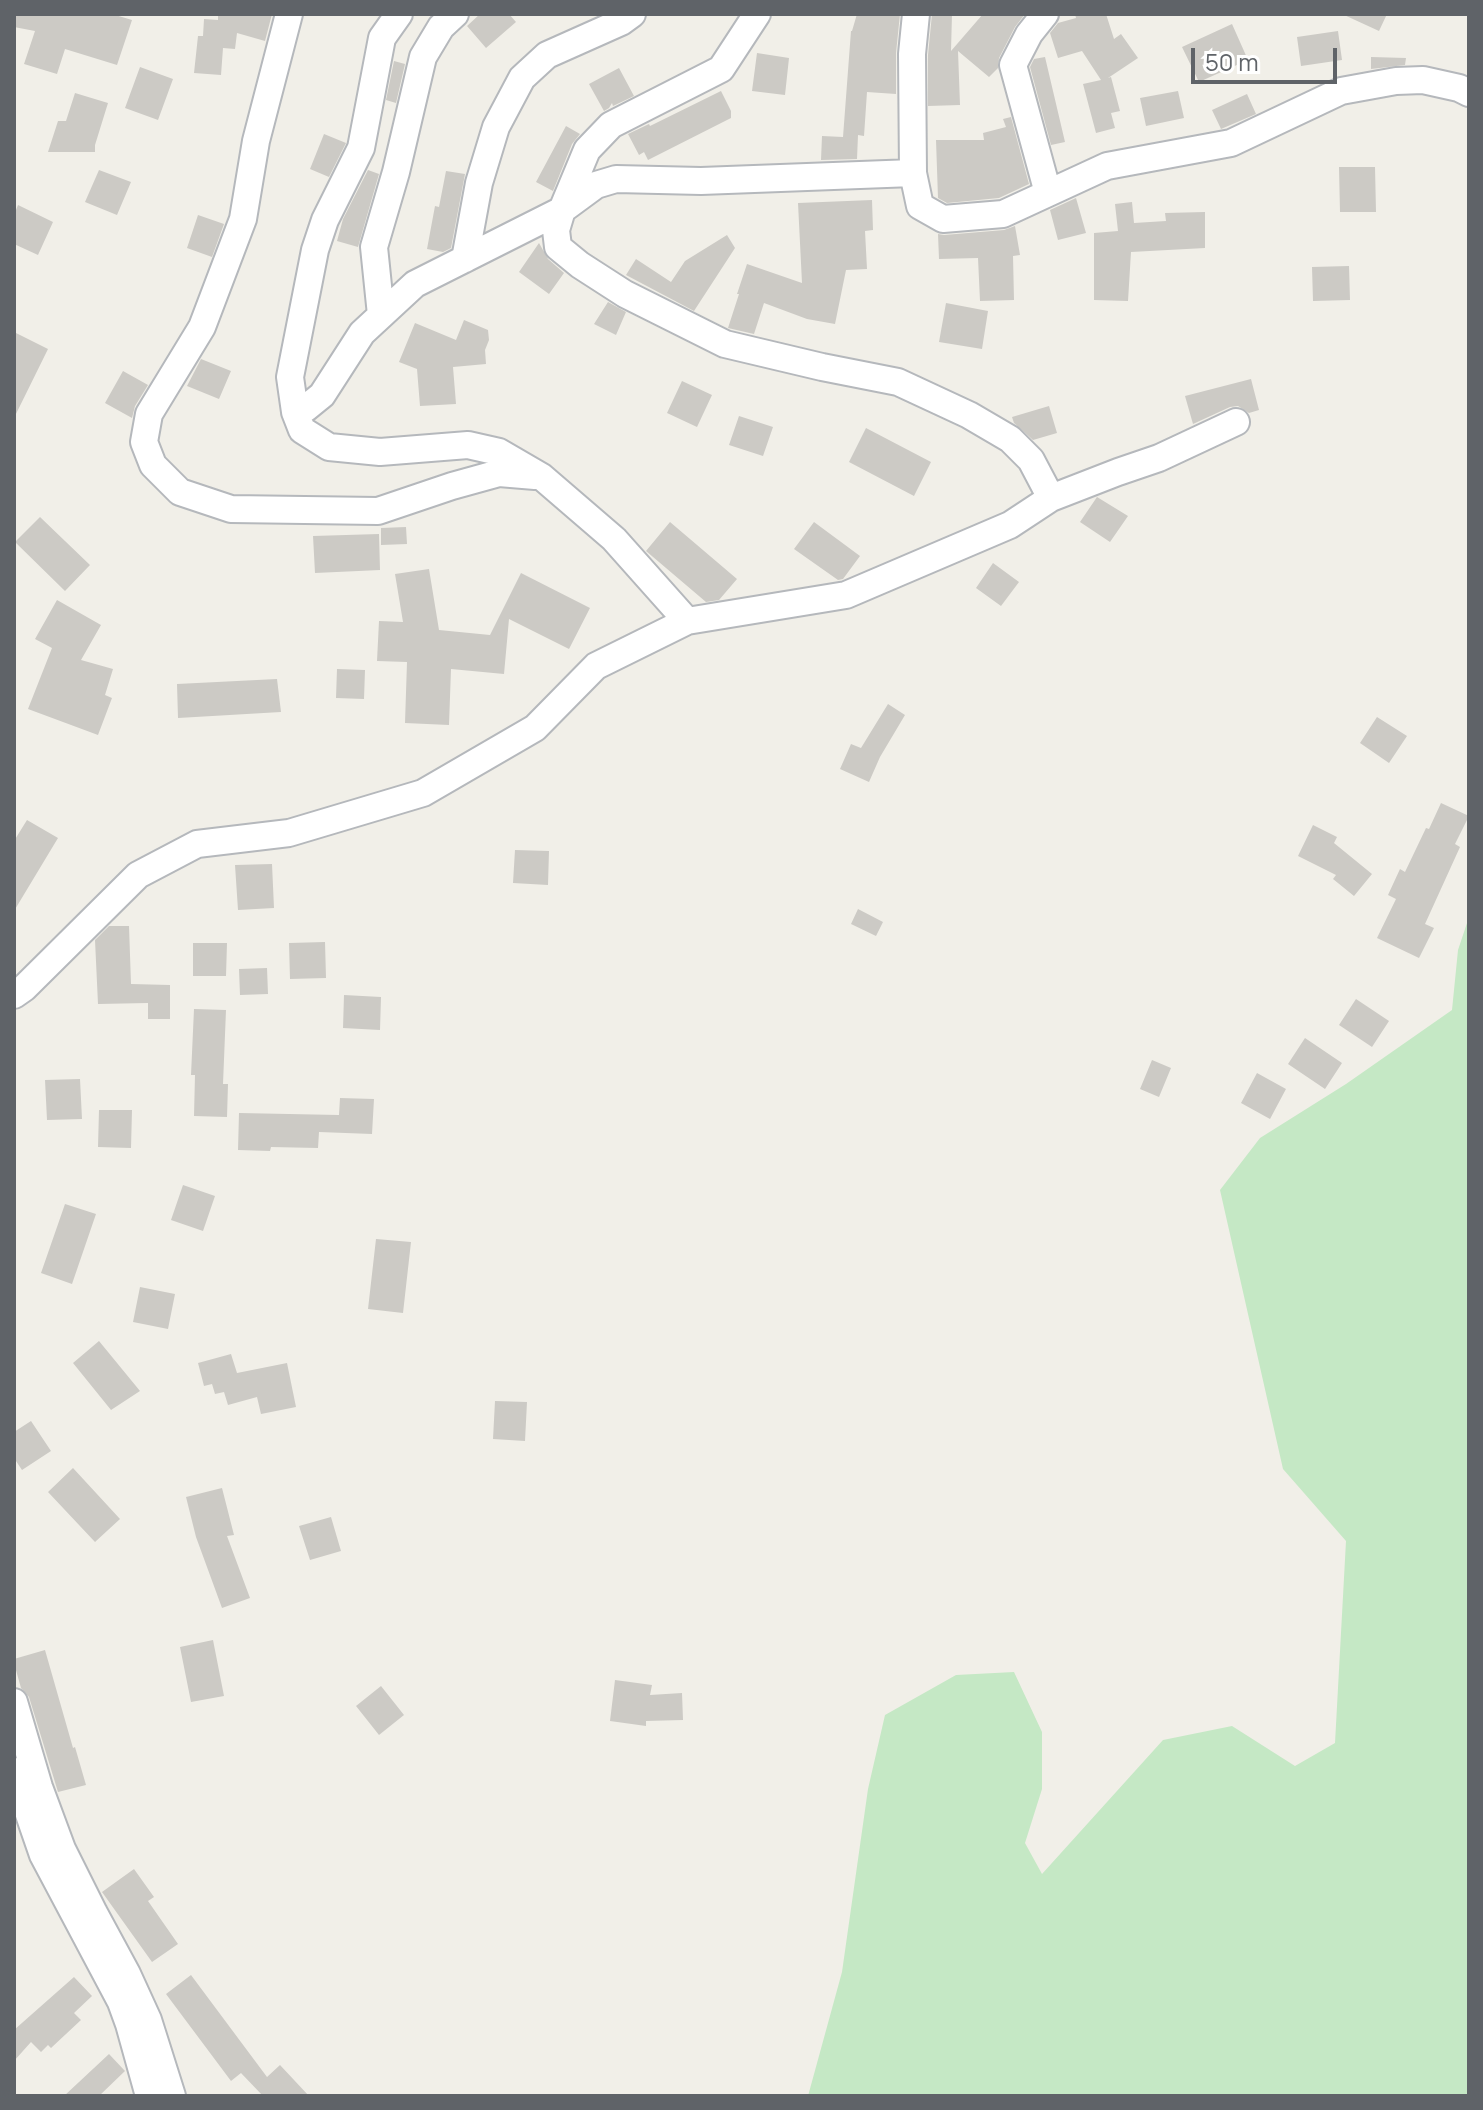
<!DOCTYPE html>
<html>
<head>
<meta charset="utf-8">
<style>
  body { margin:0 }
  #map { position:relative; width:1483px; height:2110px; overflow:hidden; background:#f1efe8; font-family:Manrope,sans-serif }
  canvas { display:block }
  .frame { position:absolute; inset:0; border:16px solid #5f6368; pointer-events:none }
  .scale { position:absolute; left:1191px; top:48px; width:146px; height:36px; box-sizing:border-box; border:4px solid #5f6368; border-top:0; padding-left:10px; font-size:24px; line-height:28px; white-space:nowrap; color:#5f6368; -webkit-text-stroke:6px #fff; paint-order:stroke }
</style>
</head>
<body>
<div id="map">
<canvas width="1483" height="2110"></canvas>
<div class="frame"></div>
<div class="scale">50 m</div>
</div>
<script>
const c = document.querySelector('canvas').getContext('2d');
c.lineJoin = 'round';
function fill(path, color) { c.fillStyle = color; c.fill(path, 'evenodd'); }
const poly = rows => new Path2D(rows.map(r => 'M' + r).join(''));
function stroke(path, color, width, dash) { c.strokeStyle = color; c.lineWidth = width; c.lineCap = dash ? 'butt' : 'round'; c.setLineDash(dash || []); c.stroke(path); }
fill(poly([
  [1469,917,1469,2096,808,2096,842,1972,868,1789,885,1715,956,1675,1014,1672,1042,1732,1042,1789,1025,1843,1042,1874,1163,1740,1232,1726,1295,1766,1335,1743,1346,1541,1283,1469,1220,1190,1260,1138,1346,1084,1452,1010,1458,950]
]), '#c5e8c5');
fill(poly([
  [14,14,112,14,132,20,117,65,65,49,57,74,24,64,35,31,14,27],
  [218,14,272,14,265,41,237,33,235,49,223,48,221,75,194,73,198,36,203,36,204,19,218,20],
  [480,14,509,14,516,22,486,48,467,26],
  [857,14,900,14,896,53,896,94,867,92,864,136,858,135,857,159,821,160,822,136,843,137,851,31,852,31],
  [932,14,952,14,951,51,983,14,1025,14,1015,27,999,58,998,68,989,77,958,51,960,105,928,106,928,55],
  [1075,14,1106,14,1114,39,1121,34,1138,58,1108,78,1111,77,1120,111,1111,113,1115,128,1096,133,1083,84,1101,80,1082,51,1058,58,1050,33,1058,23,1076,18],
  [1342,14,1387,14,1379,31],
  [1232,24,1248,60,1199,82,1182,47],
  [1338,31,1342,60,1301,66,1297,37],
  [757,53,789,58,785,95,752,91],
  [1045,57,1065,142,1051,145,1030,67,1034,59],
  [1371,57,1406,58,1405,65,1371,69],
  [394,61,405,64,396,103,386,100],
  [140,67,173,79,158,120,125,108],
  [619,68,634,96,613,106,612,103,609,108,604,111,589,84],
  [721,91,731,111,731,118,648,160,644,152,639,155,628,134,649,124,650,126],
  [1178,91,1184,118,1146,126,1140,98],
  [75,93,108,103,95,145,95,152,48,152,58,121,66,121],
  [1247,94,1256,114,1221,129,1212,110],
  [1011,117,1029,184,999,198,947,203,938,198,936,140,984,140,983,133,1006,127,1003,119],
  [566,126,580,134,572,144,553,191,536,182],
  [324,134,346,143,329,177,310,169],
  [1339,167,1375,167,1376,212,1340,212],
  [99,170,131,182,117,215,85,202],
  [368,170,379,174,358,247,337,241,343,219],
  [446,171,465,174,451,248,443,252,427,249,435,206,439,207],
  [1076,198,1086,233,1058,240,1050,210],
  [872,200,873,230,865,231,867,269,846,270,835,324,807,319,764,303,754,334,728,328,739,294,737,294,747,264,802,283,798,203],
  [1132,202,1134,223,1166,221,1165,213,1205,212,1205,248,1131,252,1128,301,1094,300,1094,233,1118,231,1115,204],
  [18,205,53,222,38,255,14,244,14,215],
  [198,215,224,224,212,257,187,248],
  [1015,226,1020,255,1013,256,1014,300,980,301,978,258,939,259,938,234,944,235,1004,230],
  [727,235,735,248,694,311,626,275,636,259,671,282,685,261],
  [539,243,548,259,564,273,549,294,519,272],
  [1349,266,1350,300,1313,301,1312,267],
  [608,302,626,312,616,335,594,324],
  [946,303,988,311,982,349,939,342],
  [464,320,488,330,489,340,485,350,486,364,453,367,456,404,420,406,417,369,399,362,415,323,456,340],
  [14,332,48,349,14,418],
  [201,359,231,371,219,399,187,386],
  [123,371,148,385,135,406,132,418,105,403],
  [1251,379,1259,410,1249,413,1238,406,1230,407,1193,424,1185,396],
  [682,381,712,395,697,427,667,413],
  [1049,406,1057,433,1033,440,1014,423,1012,417],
  [739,416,773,427,763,456,729,445],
  [866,428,931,462,914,496,849,462],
  [1097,497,1128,516,1110,542,1080,522],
  [40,517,90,565,65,591,15,542],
  [670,522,737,579,719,600,706,602,646,551],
  [814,522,860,556,843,579,838,580,794,549],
  [406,527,407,544,381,545,381,528],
  [379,534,380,570,315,573,313,536],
  [993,563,1019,582,1001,606,976,588],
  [429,569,439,630,490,635,521,573,590,608,569,649,509,619,504,674,451,669,449,725,405,723,407,662,377,661,379,621,403,622,395,574],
  [57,600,101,625,81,660,113,669,105,695,112,698,98,735,28,709,52,648,35,639],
  [337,669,365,670,364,699,336,698],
  [277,679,281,712,178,718,177,684],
  [888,704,905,715,880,757,869,782,840,769,851,744,861,748],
  [1377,717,1407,736,1389,763,1360,743],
  [1441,803,1469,816,1455,844,1460,847,1425,924,1434,928,1419,958,1377,938,1396,899,1388,895,1400,869,1405,872,1426,828,1429,829],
  [27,820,58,838,14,911,14,841],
  [1313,825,1337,837,1334,843,1372,874,1354,896,1333,879,1336,875,1298,856],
  [515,850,549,851,548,885,513,883],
  [272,864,274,908,238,910,235,865],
  [858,909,883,922,876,936,851,924],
  [109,926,129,926,131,984,170,985,170,1019,148,1019,148,1003,98,1004,95,940],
  [325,942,326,978,290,979,289,943],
  [193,943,227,943,226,976,193,976],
  [267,968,268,994,240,995,239,969],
  [344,995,381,997,380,1030,343,1028],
  [1356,999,1389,1021,1372,1047,1339,1025],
  [194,1009,226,1010,223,1084,228,1084,227,1117,194,1116,195,1075,191,1075],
  [1305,1038,1342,1063,1325,1089,1288,1064],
  [1152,1060,1171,1068,1159,1097,1140,1089],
  [1257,1073,1286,1089,1270,1119,1241,1103],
  [80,1079,82,1119,47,1120,45,1080],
  [340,1098,374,1099,372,1134,319,1132,318,1148,271,1147,270,1151,238,1150,239,1113,339,1115],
  [99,1110,132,1110,131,1148,98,1147],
  [183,1185,215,1196,203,1231,171,1220],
  [65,1204,96,1214,72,1284,41,1273],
  [376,1239,411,1242,403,1313,368,1309],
  [140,1287,175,1294,168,1329,133,1322],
  [99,1341,140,1391,111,1410,73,1363],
  [231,1354,237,1373,287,1363,296,1407,261,1414,257,1397,228,1405,224,1392,215,1394,212,1384,204,1386,198,1363],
  [495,1401,527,1402,525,1441,493,1439],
  [31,1421,51,1451,22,1470,14,1458,14,1432],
  [73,1468,120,1519,95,1542,48,1492],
  [222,1488,234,1535,227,1536,250,1598,222,1608,196,1537,186,1497],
  [331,1517,341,1551,310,1560,299,1526],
  [213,1640,224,1696,191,1702,180,1647],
  [45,1650,73,1748,75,1747,86,1785,58,1792,29,1697,21,1688,14,1663,14,1659],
  [615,1680,652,1685,650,1695,682,1693,683,1720,646,1721,646,1726,610,1721],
  [381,1686,404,1715,379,1735,356,1706],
  [134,1869,154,1897,148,1901,178,1944,152,1962,102,1892],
  [191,1975,267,2077,280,2065,309,2096,263,2096,241,2073,231,2081,166,1994],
  [74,1977,92,1996,74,2013,81,2020,51,2048,48,2045,41,2052,31,2042,14,2061,14,2030],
  [109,2054,125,2071,99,2096,64,2096]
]), '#cccac5');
const minor = poly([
  [289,14,256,141,243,219,202,327,149,414,144,442,153,465,180,492,231,509,378,511,452,486,499,473,535,476],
  [399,14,382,38,361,148,325,220,315,250,290,377,295,412,302,430,329,447,380,452,468,445,499,452,542,477,614,539,687,621],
  [757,14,721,69,611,125,587,150,562,210,556,230,558,247,580,265,625,294,725,344,822,367,898,382,969,415,1010,439,1031,460,1051,498],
  [916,14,912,54,913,173,920,206,943,219,1003,214,1107,166,1231,143,1341,91,1396,81,1423,80,1459,88,1469,93],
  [1045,14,1029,34,1013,65,1048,193],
  [465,259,479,183,496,127,522,78,547,55,621,22,632,14],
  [381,315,374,247,396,172,423,57,441,27,455,14],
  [295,412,306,408,322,395,362,333,415,284,562,210,596,185,616,179,701,181,913,173],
  [14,995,24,988,138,875,197,844,289,833,423,793,535,728,596,666,687,621,846,595,1010,525,1051,498,1118,472,1159,458,1236,422],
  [14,1702,39,1787,62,1849,94,1913,127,1974,148,2020,172,2096],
  [14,1771,43,1855,121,2002,129,2024,149,2096]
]);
stroke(minor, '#b5b8bc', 30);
stroke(minor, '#fff', 26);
</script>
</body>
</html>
